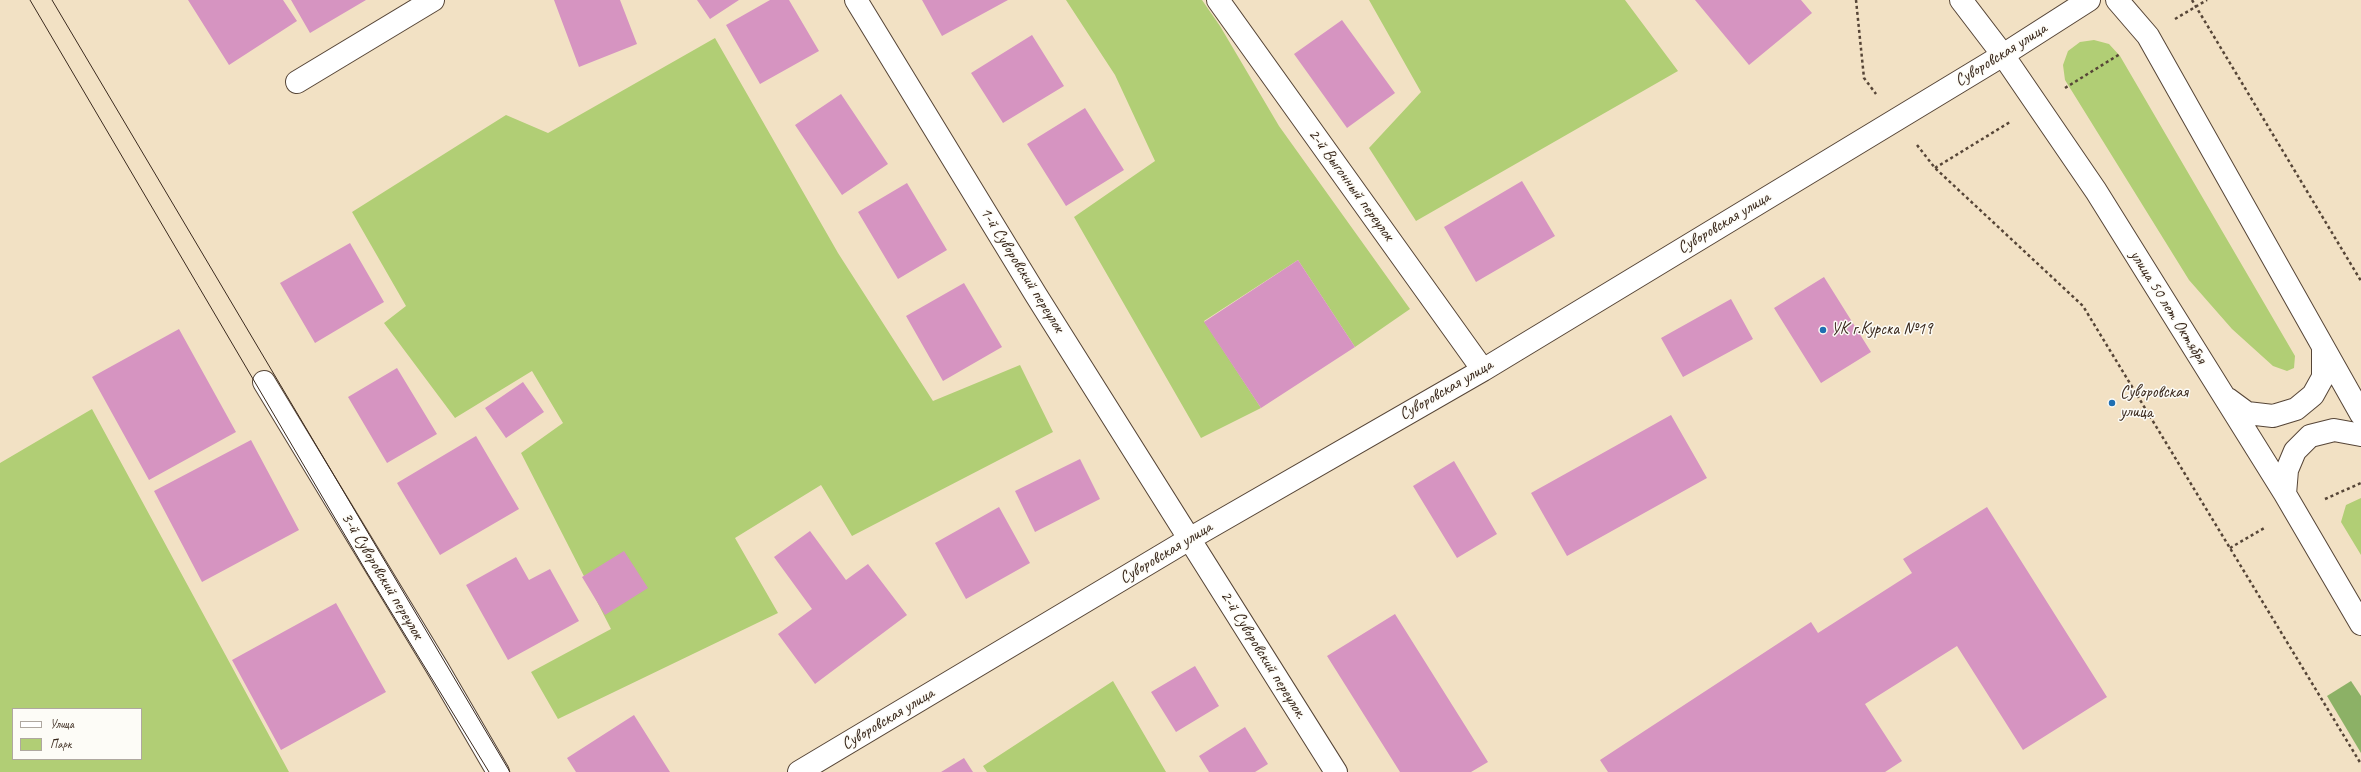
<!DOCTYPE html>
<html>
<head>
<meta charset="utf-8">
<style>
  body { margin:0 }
  #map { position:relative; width:2361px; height:772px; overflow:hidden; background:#f2e1c4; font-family:Caveat,sans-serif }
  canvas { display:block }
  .legend { position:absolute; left:12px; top:708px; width:130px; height:52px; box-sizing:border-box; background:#fdfcf7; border:1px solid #afa8a0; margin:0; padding:5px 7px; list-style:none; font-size:12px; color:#3b2a1e }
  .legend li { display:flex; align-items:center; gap:8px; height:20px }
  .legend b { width:20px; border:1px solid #afa8a0 }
</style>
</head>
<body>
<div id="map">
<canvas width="2361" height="772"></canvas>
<ul class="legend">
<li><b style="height:5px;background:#fff"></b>Улица</li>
<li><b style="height:11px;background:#b1ce75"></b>Парк</li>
</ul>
</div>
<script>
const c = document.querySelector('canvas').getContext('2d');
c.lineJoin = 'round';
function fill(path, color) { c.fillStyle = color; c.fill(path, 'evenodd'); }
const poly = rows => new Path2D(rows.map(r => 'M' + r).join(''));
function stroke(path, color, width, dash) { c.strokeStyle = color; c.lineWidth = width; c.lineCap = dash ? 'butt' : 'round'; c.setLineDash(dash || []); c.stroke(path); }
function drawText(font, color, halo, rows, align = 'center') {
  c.font = font + ' Caveat,sans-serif'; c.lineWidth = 3; c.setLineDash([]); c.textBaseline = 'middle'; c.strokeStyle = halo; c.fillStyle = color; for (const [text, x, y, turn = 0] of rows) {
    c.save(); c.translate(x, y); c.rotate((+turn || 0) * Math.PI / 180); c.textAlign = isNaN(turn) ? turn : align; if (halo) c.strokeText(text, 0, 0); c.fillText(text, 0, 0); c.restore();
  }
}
fill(poly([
  [1066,0,1202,0,1220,26,1279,126,1410,309,1355,347,1298,260,1204,321,1261,408,1201,438,1074,217,1155,161,1115,75],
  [1369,0,1625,0,1678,71,1416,221,1369,148,1421,92],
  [715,38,838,253,933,401,1020,365,1053,432,852,536,821,485,735,538,778,613,558,719,531,672,611,629,521,453,563,423,532,371,455,418,384,323,406,306,352,212,506,115,548,133],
  [2094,40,2109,44,2120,56,2295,356,2294,368,2287,371,2273,366,2232,329,2189,280,2065,80,2063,65,2068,51,2080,42],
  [92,409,289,772,0,772,0,463],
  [13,709,141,709,141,759,13,759],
  [2361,498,2361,555,2341,522,2346,505],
  [1113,681,1166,772,987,772,983,766]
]), '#b1ce75');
fill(poly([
  [2351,681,2361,696,2361,753,2327,696]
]), '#8cb166');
fill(poly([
  [188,0,283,0,297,21,229,65],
  [291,0,366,0,310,33],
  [554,0,620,0,637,44,579,67],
  [697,0,739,0,710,19],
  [770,0,789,0,819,51,760,84,726,25],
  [922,0,1008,0,942,36],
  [1695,0,1801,0,1812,13,1749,65],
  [1342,20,1395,93,1347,128,1294,54],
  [1032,35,1064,86,1003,123,971,73],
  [841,94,888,164,842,195,795,125],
  [1085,108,1124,170,1066,206,1027,144],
  [1522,181,1555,236,1476,282,1444,227],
  [907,183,947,250,898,279,858,212],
  [350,243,384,302,315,343,280,283],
  [1298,260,1355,347,1261,408,1204,322],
  [1824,277,1871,352,1821,383,1774,308],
  [964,283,1002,347,943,381,906,316],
  [1731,299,1753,339,1683,377,1661,338],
  [179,329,236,432,149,480,92,377],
  [397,368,437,434,387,463,348,397],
  [523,382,544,412,506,438,485,408],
  [1671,415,1707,478,1567,556,1531,493],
  [476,436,519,509,440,555,397,483],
  [251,440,299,530,202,582,154,491],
  [1080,459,1100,499,1035,532,1015,491],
  [1454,461,1497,534,1457,558,1413,486],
  [999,507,1030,563,966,599,935,543],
  [1987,507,2107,697,2023,750,1957,646,1865,704,1902,761,1885,772,1608,772,1600,760,1811,622,1818,633,1912,573,1903,559],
  [810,531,846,580,868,564,907,615,815,684,778,634,812,609,774,557],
  [624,551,648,588,605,615,582,577],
  [516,557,529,580,550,569,579,621,508,660,466,585],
  [336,603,386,692,281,750,232,660],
  [1395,614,1488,762,1471,772,1400,772,1327,656],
  [1195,666,1219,706,1176,732,1151,692],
  [634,715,670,772,576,772,567,758],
  [1245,727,1268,764,1255,772,1209,772,1199,756],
  [964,758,973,772,941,772]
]), '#d694c1');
const minor = poly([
  [856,0,1036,295,1336,772],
  [1218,0,1483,370],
  [297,82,433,0],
  [264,382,438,669,498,772],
  [799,772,1191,538,1483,370,2003,55,2089,0]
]);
const major = poly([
  [1961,0,2003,55,2096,191,2285,494,2361,624],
  [2117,0,2148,36,2361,414],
  [2228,399,2247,413,2273,416,2296,409,2313,395,2323,377,2323,349],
  [2285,494,2287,470,2295,451,2310,436,2334,430,2361,435]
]);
stroke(minor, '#564537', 24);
stroke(major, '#564537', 24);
stroke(poly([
  [1856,0,1864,78,1876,94],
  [2192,0,2361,281],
  [2175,19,2207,0],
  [2065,88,2120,54],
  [1917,145,1935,168,2083,306,2361,764],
  [1935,168,2010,122],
  [2325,499,2361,483],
  [2230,548,2266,527]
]), '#564537', 2.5, [3, 3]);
stroke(minor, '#fff', 22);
stroke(major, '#fff', 22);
stroke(poly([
  [30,0,366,571,489,772],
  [52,0,510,772]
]), '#3b2a1e', 1);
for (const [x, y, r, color] of [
  [1823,330,4,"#1f6fb2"],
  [2112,403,4,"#1f6fb2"]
]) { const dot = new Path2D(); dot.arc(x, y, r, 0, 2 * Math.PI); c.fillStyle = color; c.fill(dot); stroke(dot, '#fdfcf7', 1.5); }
drawText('17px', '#3b2a1e', '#fdfcf7', [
  ["Суворовская улица",2001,55,-32],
  ["2-й Выгонный переулок",1351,185,54],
  ["Суворовская улица",1724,223,-31],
  ["1-й Суворовский переулок",1022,270,58],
  ["улица 50 лет Октября",2168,307,58],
  ["Суворовская улица",1446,390,-30],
  ["Суворовская улица",1166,553,-31],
  ["3-й Суворовский переулок",382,576,59],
  ["2-й Суворовский переулок.",1263,655,58],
  ["Суворовская улица",888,719,-31]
]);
drawText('17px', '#3b2a1e', '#fdfcf7', [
  ["УК г.Курска №19",1831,330],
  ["Суворовская",2120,393],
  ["улица",2120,413]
], 'left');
</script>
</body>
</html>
